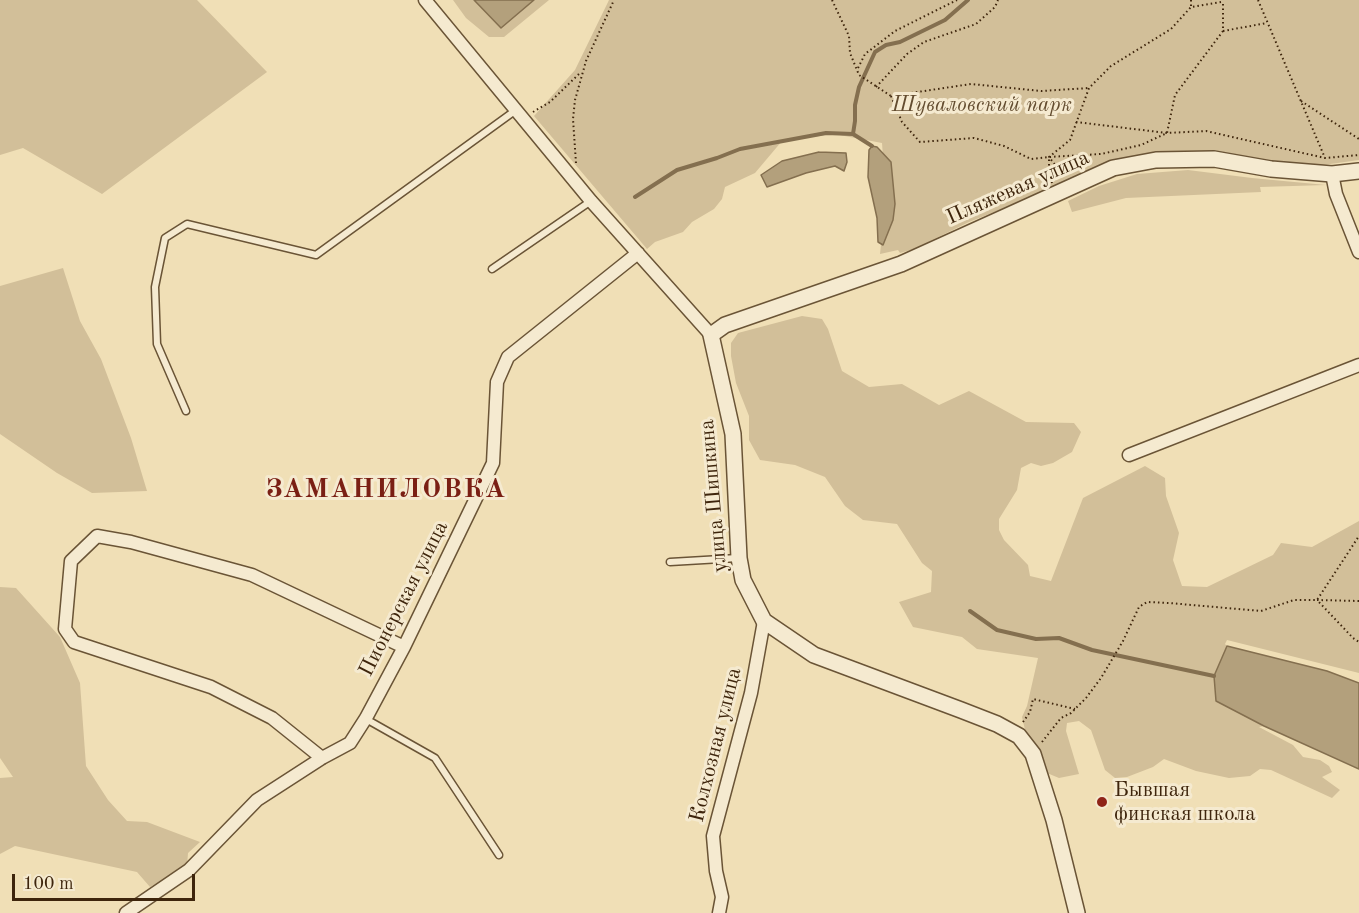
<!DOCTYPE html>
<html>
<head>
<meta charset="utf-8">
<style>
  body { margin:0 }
  #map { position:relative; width:1359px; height:913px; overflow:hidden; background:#f0dfb6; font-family:"Old Standard TT",serif }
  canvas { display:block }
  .scale { position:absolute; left:12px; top:874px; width:183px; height:27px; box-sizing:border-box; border:3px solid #3e250c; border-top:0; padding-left:8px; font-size:18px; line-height:21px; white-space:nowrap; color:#3e250c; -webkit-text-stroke:4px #f5ead0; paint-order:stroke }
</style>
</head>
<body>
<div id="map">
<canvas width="1359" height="913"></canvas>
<div class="scale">100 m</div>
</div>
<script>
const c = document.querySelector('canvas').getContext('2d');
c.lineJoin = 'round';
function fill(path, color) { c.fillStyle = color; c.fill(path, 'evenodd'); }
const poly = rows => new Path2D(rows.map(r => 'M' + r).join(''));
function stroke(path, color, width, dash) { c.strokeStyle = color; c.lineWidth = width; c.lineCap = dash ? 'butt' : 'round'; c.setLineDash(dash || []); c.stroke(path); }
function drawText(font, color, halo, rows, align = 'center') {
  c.font = font + ' "Old Standard TT",serif'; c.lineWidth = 6; c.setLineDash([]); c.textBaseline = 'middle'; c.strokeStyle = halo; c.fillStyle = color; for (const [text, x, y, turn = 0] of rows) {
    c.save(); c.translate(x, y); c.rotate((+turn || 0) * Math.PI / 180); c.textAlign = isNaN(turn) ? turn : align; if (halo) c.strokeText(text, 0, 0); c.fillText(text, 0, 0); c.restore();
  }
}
fill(poly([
  [0,0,197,0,267,72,102,194,23,148,0,155],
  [453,0,549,0,504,37,489,37,466,18],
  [609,0,1359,0,1359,160,1316,166,1295,163,1273,164,1127,159,969,222,914,249,900,253,898,250,880,254,886,199,882,143,834,134,782,141,755,173,725,187,722,199,714,209,692,222,683,232,655,242,647,249,534,116,575,70],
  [1188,170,1252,178,1326,185,1260,187,1261,192,1126,198,1072,212,1068,201,1099,186,1137,174],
  [63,268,80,321,101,359,131,438,147,491,92,493,57,473,0,434,0,286],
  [802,316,822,319,828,329,842,371,869,387,902,384,939,405,969,391,1026,422,1074,423,1081,432,1072,452,1053,463,1041,466,1031,463,1021,468,1017,490,999,519,999,530,1004,540,1028,565,1030,576,1051,581,1083,498,1145,466,1165,478,1166,496,1179,533,1173,560,1182,586,1207,587,1273,555,1281,543,1312,547,1359,521,1359,673,1227,640,1225,644,1227,646,1214,676,1216,701,1264,726,1259,727,1293,745,1303,757,1320,760,1329,766,1332,772,1322,777,1340,790,1332,798,1271,770,1260,769,1250,776,1229,778,1196,771,1164,759,1153,767,1127,777,1115,778,1105,770,1091,730,1079,721,1067,723,1066,731,1079,774,1059,778,1047,773,1026,734,1022,717,1027,706,1038,658,977,649,962,637,913,627,899,602,931,592,932,571,922,563,897,524,863,520,845,506,825,477,795,465,760,460,749,440,749,416,736,383,731,356,731,343,738,333],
  [0,587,16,588,60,637,80,683,86,766,108,800,127,821,147,822,200,842,188,853,187,866,173,875,150,887,137,872,15,846,0,854,0,778,13,777,0,758]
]), '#d2bf99');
const water = poly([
  [474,0,534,0,501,28,474,0],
  [872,146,877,147,891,162,895,204,893,220,883,245,878,242,877,218,868,177,869,150,872,146],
  [819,152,846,153,847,162,844,171,835,166,806,173,767,187,761,175,782,161,819,152],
  [1227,646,1327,671,1359,683,1359,769,1264,726,1216,701,1214,676,1227,646]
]);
fill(water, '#b3a07c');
stroke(water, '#846f4f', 1.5);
stroke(poly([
  [853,134,872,146],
  [635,197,677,170,717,158,740,149,826,133,853,134,855,121,855,105,859,87,875,52,886,45,900,42,945,20,968,0],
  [970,611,997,630,1036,639,1059,638,1092,650,1214,676]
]), '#846f4f', 4);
const service = poly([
  [492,269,591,201],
  [186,411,157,344,155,287,165,238,187,224,316,255,516,110],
  [670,562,738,558],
  [366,719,435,758,499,855]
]);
const minor = poly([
  [425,0,591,201,711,335],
  [1332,174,1336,194,1359,252],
  [1129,455,1359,365],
  [322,758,272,718,211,687,74,642,65,629,71,561,97,536,131,542,252,575,404,647],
  [126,913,189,870,257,800,322,758,350,743,366,718,404,647,493,463,497,382,508,357,638,253],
  [719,913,722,897,716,871,713,836,751,693,764,621]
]);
const tertiary = poly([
  [1077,913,1054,820,1033,754,1019,736,997,724,961,710,814,655,764,621,743,580,739,558,733,434,711,335,725,325,901,264,1113,168,1156,160,1214,159,1271,169,1332,174,1359,171]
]);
stroke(service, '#6a5436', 9);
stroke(minor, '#6a5436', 15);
stroke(tertiary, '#6a5436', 18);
stroke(poly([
  [832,0,849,36,850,53,859,75,891,96,971,84,1041,91,1089,88],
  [1191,0,1191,7],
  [1258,0,1325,158],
  [1223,31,1267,23],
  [858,68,865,54,895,31,957,0],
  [876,87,907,54,924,42,976,24,995,7,998,0],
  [891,96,902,122,920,142,974,138,1004,146,1031,159,1049,157],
  [1301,101,1359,139],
  [533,112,550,102,581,72],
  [1076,122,1167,133,1206,131,1325,158,1359,155],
  [576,163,573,119,575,100,586,61,614,0],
  [1063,175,1049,157,1070,140,1089,88,1111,66,1171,29,1191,7,1221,2],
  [1052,183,1049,173,1049,157,1101,154,1141,145,1167,133,1175,95,1223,31,1223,1],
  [1359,601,1317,600,1353,638,1359,642],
  [1023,722,1030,712,1033,699,1075,709],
  [1042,742,1061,718,1071,713,1086,698,1101,678,1123,641,1139,607,1147,602,1169,603,1261,611,1294,600,1317,600,1359,536]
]), '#3e250c', 2, [1.5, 3]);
stroke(service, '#f5ead0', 6);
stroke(minor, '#f5ead0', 12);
stroke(tertiary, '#f5ead0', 15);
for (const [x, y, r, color] of [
  [1102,802,6,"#8f2418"]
]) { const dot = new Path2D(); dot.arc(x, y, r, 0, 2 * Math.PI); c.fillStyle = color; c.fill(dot); stroke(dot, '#f5ead0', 2); }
drawText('italic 21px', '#634c2f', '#f5ead0', [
  ["Шуваловский парк",982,105]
]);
drawText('21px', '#3e250c', '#f5ead0', [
  ["Пляжевая улица",1018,188,-24],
  ["улица Шишкина",714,496,-95],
  ["Пионерская улица",404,599,-63],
  ["Колхозная улица",716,745,-76]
]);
drawText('21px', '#3e250c', '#f5ead0', [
  ["Бывшая",1114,790],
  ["финская школа",1114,814]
], 'left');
c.letterSpacing = '1.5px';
drawText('bold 27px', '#7a1f14', '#f5ead0', [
  ["ЗАМАНИЛОВКА",386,490]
]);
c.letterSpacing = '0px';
</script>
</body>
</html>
